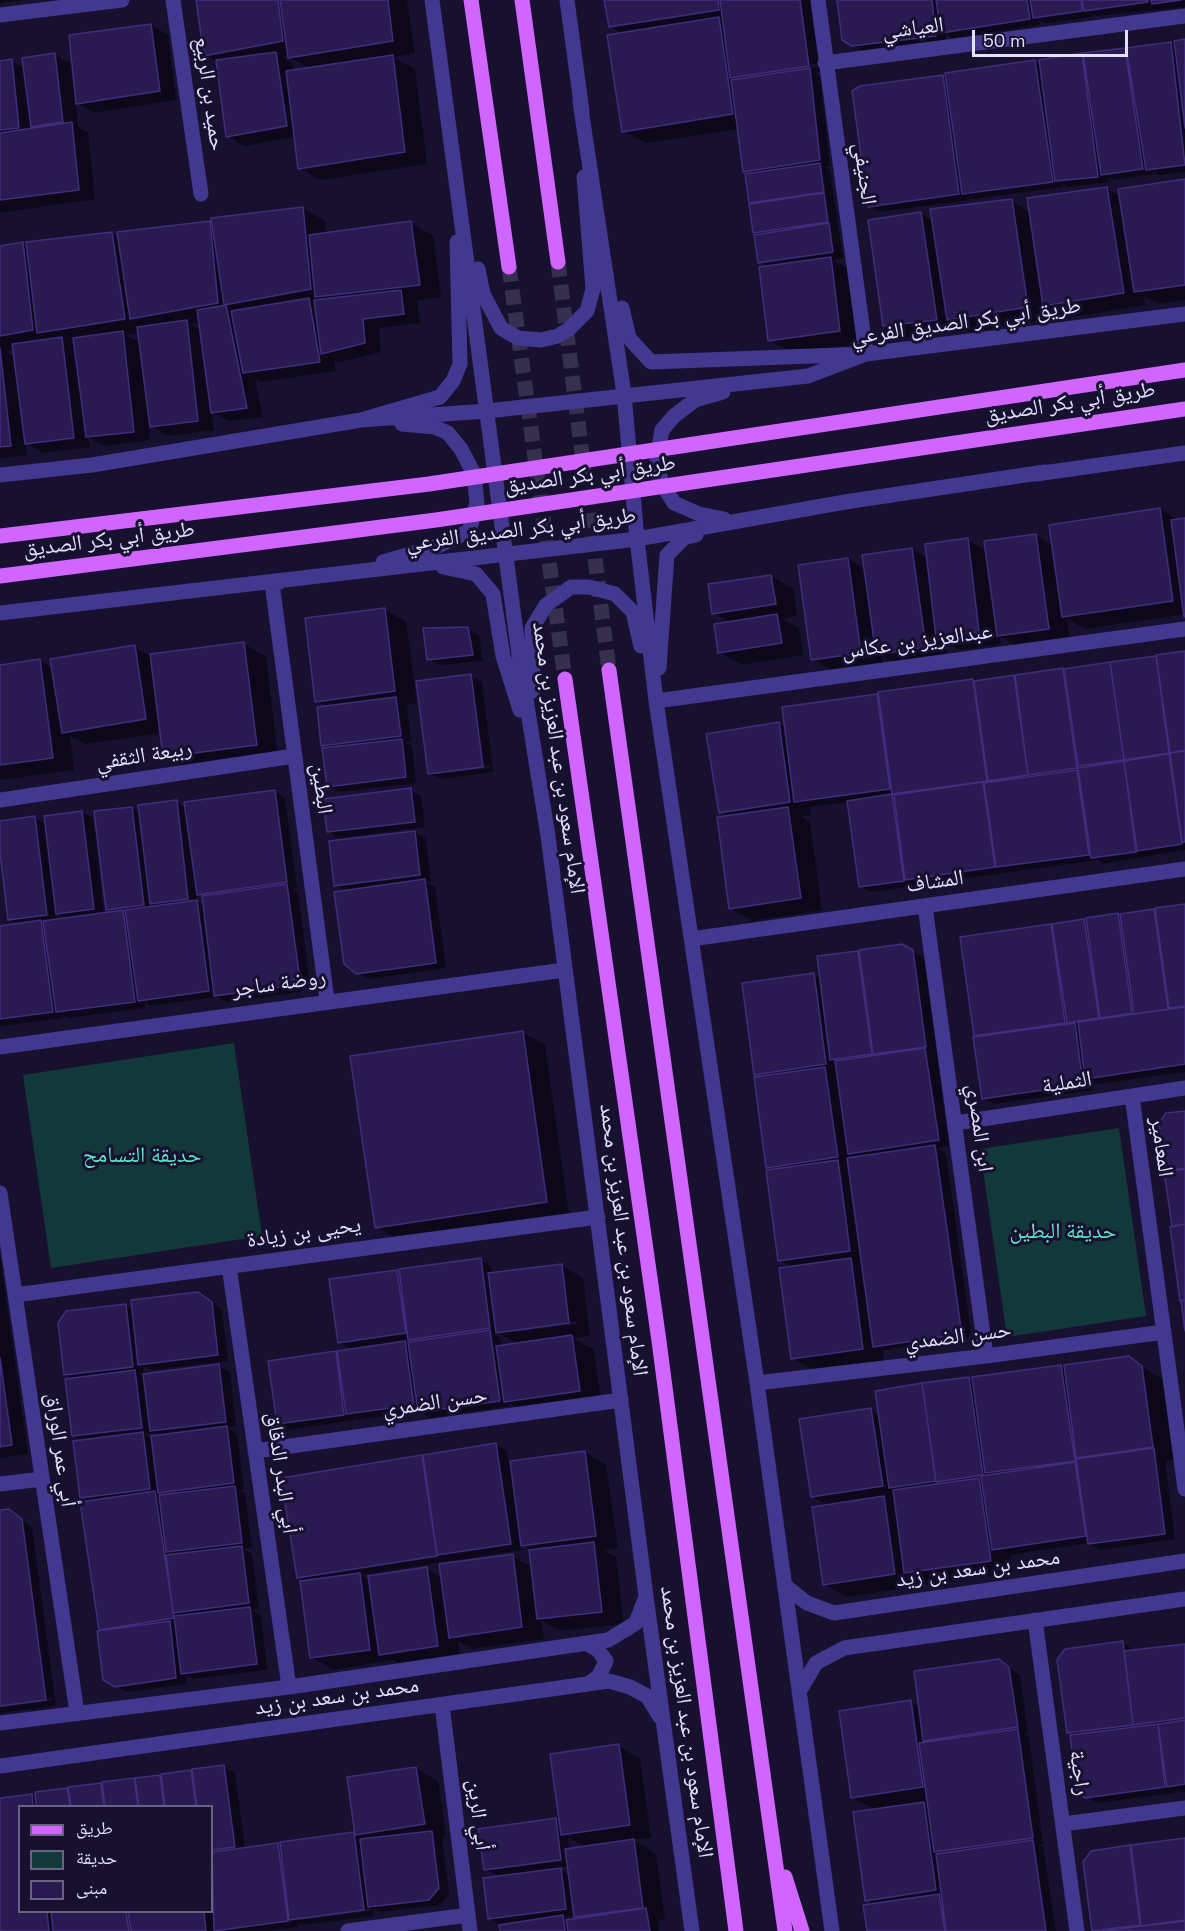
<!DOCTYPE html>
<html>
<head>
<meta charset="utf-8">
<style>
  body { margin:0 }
  #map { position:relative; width:1185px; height:1931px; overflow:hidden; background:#17102f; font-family:"Space Grotesk","Noto Naskh Arabic",sans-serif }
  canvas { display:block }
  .legend { position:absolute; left:18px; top:1805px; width:195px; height:108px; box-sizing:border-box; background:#17102f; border:2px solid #696282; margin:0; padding:8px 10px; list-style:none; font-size:18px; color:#e4deff }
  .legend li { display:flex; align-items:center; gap:12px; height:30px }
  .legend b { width:30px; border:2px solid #696282 }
  .scale { position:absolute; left:972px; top:30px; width:156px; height:27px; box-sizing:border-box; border:3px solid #e4deff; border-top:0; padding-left:8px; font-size:18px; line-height:21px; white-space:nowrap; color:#e4deff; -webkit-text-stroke:4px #17102f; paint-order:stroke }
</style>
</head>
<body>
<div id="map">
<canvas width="1185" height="1931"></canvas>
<ul class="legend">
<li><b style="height:8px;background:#d065ff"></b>طريق</li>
<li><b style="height:16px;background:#133839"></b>حديقة</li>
<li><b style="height:16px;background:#291b51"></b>مبنى</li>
</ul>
<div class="scale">50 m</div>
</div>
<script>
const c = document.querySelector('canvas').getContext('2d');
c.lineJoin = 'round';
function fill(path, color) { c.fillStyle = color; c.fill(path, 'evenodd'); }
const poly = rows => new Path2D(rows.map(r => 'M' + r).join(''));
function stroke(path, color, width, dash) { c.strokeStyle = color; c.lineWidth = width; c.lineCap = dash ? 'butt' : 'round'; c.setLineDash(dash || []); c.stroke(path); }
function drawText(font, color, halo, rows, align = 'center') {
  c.font = font + ' "Space Grotesk","Noto Naskh Arabic",sans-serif'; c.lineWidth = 6; c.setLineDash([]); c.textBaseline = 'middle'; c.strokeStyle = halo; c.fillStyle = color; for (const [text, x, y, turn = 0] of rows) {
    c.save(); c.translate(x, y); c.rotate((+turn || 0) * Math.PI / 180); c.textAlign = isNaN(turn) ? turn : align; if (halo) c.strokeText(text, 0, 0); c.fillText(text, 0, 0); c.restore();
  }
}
fill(poly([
  [234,1043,262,1236,51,1268,23,1075],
  [1119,1128,1146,1316,1007,1337,980,1149]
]), '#133839');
fill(poly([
  [0,0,24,0,0,3],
  [197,0,407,0,415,53,393,57,415,69,427,164,321,180,299,168,295,137,244,146,228,136,218,62,205,55],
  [288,56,310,69,294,72,292,63,283,57],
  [606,0,810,0,820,72,814,73,820,76,830,166,824,167,830,170,843,258,832,260,853,271,862,343,792,353,770,340,767,267,759,262,759,235,755,232,755,205,750,202,751,175,744,171,739,129,646,143,623,131,622,34,610,26],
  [816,64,817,67,747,77,747,74],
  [838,0,1185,0,1185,7,1096,16,1092,14,1093,17,1045,23,1039,20,1040,25,953,38,946,34,946,41,865,52,843,39],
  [151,25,168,35,176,100,94,113,76,102,78,127,88,133,95,199,0,213,0,62,11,61,25,68,55,55,74,66],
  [1185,41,1185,172,1158,175,1153,172,1154,174,1113,180,1108,177,1109,182,1067,187,1063,184,1063,187,974,199,969,196,970,200,880,212,869,206,943,76,947,79,1035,62,1041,65,1082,54,1085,57,1125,49,1129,52,1170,43,1176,46],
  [1185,181,1185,300,1158,304,1144,296,1145,305,1066,318,1047,307,1049,319,970,332,957,324,958,332,907,338,884,325,921,214,933,221,1012,201,1030,212,1107,189,1120,196],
  [303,208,325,221,326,234,411,223,433,236,441,297,417,300,420,323,379,328,381,352,339,362,334,360,336,371,261,382,255,379,263,417,229,421,212,412,214,430,168,436,149,424,150,440,104,446,88,437,90,447,43,453,26,443,27,455,0,458,0,248,23,244,28,247,112,234,120,239],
  [200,322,201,330,190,324],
  [139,333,140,343,126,335],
  [14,349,15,356,6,351],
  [1160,509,1179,521,1185,520,1185,614,1086,629,1067,619,1070,641,1020,648,1000,636,1001,644,960,650,945,642,948,660,900,667,882,656,883,665,835,672,813,659,848,559,866,570,912,549,928,559,968,540,987,551,1036,535,1053,546],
  [771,576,793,589,797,616,782,619,799,628,803,655,742,665,719,652,730,622,714,613],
  [384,609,406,622,417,703,407,705,411,741,405,742,412,746,416,783,339,792,328,786,330,749,322,745,328,707,317,701],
  [468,629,479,635,483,661,439,665,428,659],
  [244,644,266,657,278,757,187,769,164,756,161,733,85,744,70,736,74,770,0,780,0,666,40,661,53,668,135,647,150,656],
  [1185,653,1185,850,1103,864,1098,860,918,885,914,883,914,886,871,892,860,886,849,802,810,807,811,815,801,816,810,822,822,910,753,921,730,908,729,817,720,812,778,723,786,728,877,696,881,698,972,680],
  [471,676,482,682,493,772,440,779,429,773],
  [490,765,490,768,437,774,437,771],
  [410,790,421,796,425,827,339,838,328,831],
  [274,791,285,798,297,888,292,889,298,892,309,979,300,992,227,1002,218,997,150,1006,145,1003,145,1008,68,1018,63,1015,63,1018,0,1026,0,928,20,925,9,919,0,822,35,818,46,824,82,812,93,818,104,914,114,913,107,909,132,808,140,813,176,802,187,808],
  [197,893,203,897,204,905,198,902],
  [56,913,67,919,57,920],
  [415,832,426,839,431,881,426,882,435,887,446,968,368,979,356,972,346,891,335,885],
  [1185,906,1185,1072,1098,1084,1092,1081,1093,1090,994,1104,983,1098,961,938,1084,920,1088,923,1118,915,1122,918],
  [1101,1016,1102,1021,1076,1022,1076,1020],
  [901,946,924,958,949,1146,937,1148,946,1153,971,1334,964,1341,883,1350,884,1361,815,1371,792,1358,792,1267,780,1260,773,1170,767,1167,761,1077,756,1074,813,975,821,979,818,957],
  [864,1009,869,1009,876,1062,873,1063],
  [522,1032,545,1045,569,1214,398,1239,376,1227],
  [1185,1112,1185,1323,1160,1123],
  [0,1255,28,1454,0,1458],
  [480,1260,491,1266,492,1274,561,1265,583,1278,590,1336,573,1338,594,1350,601,1403,527,1413,509,1403,510,1406,430,1418,418,1411,358,1420,354,1417,355,1420,289,1430,278,1423,335,1352,339,1354,353,1350,339,1342,397,1271,401,1273],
  [576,1321,577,1324,515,1332,515,1329],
  [500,1334,519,1344,502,1347,500,1338,494,1335],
  [411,1340,416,1342,410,1346,402,1341],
  [209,1300,222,1310,228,1361,151,1370,143,1366,144,1373,138,1373,145,1378,219,1366,230,1372,236,1427,228,1428,237,1434,244,1489,239,1490,245,1493,252,1548,244,1549,252,1554,259,1609,252,1610,261,1615,267,1670,194,1679,186,1675,187,1684,127,1692,104,1679,105,1632,100,1629,90,1502,81,1497,83,1441,73,1435,74,1379,65,1374,126,1306,134,1310],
  [152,1431,161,1436,153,1439,144,1434,153,1433],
  [1128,1358,1164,1380,1175,1460,1165,1461,1175,1539,1100,1550,1089,1543,1010,1555,1013,1573,928,1585,916,1578,917,1586,847,1597,825,1584,829,1506,812,1496,871,1410,880,1415,969,1378,974,1381,974,1378,1061,1366,1066,1369],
  [496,1445,507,1451,509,1463,584,1452,606,1465,618,1548,604,1550,616,1557,624,1624,560,1631,541,1620,544,1639,472,1649,458,1641,460,1658,402,1666,392,1660,333,1670,311,1657,306,1582,298,1577,283,1479],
  [521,1544,531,1550,533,1568,512,1556,442,1578,427,1569,370,1580,360,1575,522,1550],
  [9,1510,32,1527,56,1706,0,1713,0,1708,54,1700,53,1698,0,1705,0,1512],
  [1123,1642,1134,1651,1185,1645,1185,1792,1175,1790,1175,1793,1097,1803,1086,1796,1076,1736,1068,1732],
  [999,1661,1020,1675,1028,1733,1023,1734,1029,1737,1043,1844,1038,1845,1043,1847,1056,1931,868,1931,876,1905,867,1900,876,1810,852,1797,911,1702,920,1707],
  [618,1746,640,1759,651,1838,633,1840,656,1854,665,1920,658,1921,659,1931,501,1931,500,1925,490,1918,500,1877,485,1869,556,1820,561,1823],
  [568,1837,586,1848,569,1850],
  [569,1866,570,1875,557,1868],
  [575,1915,582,1919,570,1921,563,1917],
  [224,1767,235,1773,245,1849,278,1845,282,1847,354,1834,357,1835,349,1779,416,1768,438,1781,446,1836,442,1837,449,1894,440,1905,380,1912,373,1908,374,1916,302,1925,298,1923,298,1927,266,1931,0,1931,0,1799,32,1795,37,1798,67,1789,70,1791,70,1789],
  [20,1806,212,1806,212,1912,20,1912],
  [371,1908,371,1911,299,1920,299,1917],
  [1185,1840,1185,1931,1093,1930,1092,1852]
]), '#0007');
const building = poly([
  [196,0,278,0,283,41,204,56,196,0],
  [280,0,388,0,393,41,288,58,280,0],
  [604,0,718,0,719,10,609,27,604,0],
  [720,0,800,0,809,66,730,78,720,0],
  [837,0,932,0,936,36,852,46,842,40,837,0],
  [936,0,1027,0,1030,19,941,33,936,0],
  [1030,0,1081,0,1082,11,1033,18,1030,0],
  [1082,0,1148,0,1148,2,1084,11,1082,0],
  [1151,0,1181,0,1152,4,1151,0],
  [719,17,733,114,622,132,607,35,719,17],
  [151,24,160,91,76,104,69,35,151,24],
  [1185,39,1185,128,1174,41,1185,39],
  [1171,42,1185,165,1146,170,1126,48,1171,42],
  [1125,48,1143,169,1101,175,1083,53,1125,48],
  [276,52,287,126,226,137,216,60,276,52],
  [55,53,63,122,31,127,22,58,55,53],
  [1082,53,1098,177,1055,181,1039,60,1082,53],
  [393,55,405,152,298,169,286,71,393,55],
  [12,59,19,128,0,130,0,61,12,59],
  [1035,60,1053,182,962,194,945,73,1035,60],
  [810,68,820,160,743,172,731,80,810,68],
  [943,75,959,194,868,207,852,91,860,86,943,75],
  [72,122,79,190,0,200,0,133,72,122],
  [820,163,824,192,749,203,745,174,820,163],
  [1185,179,1185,285,1134,292,1118,189,1185,179],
  [1107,187,1124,293,1043,306,1027,198,1107,187],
  [824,193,828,222,753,233,749,204,824,193],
  [1012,199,1028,307,947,320,930,209,1012,199],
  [303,207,311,289,224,305,211,218,303,207],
  [921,212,937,320,883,326,868,220,921,212],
  [210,221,218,303,130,319,117,232,210,221],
  [411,221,420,285,315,297,309,235,411,221],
  [829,223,833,252,758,263,754,235,829,223],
  [112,232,125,319,37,333,26,242,112,232],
  [23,242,33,330,0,336,0,246,23,242],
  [831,257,840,331,768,341,759,267,831,257],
  [401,290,404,314,363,319,365,343,321,354,314,300,401,290],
  [309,298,320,362,243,373,231,311,309,298],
  [226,305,247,408,211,413,197,310,226,305],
  [187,320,198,421,150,427,137,327,187,320],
  [123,331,134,432,86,437,73,338,123,331],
  [62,337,74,438,25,444,12,344,62,337],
  [0,348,11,446,0,447,0,348],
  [1160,508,1173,601,1062,617,1049,525,1160,508],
  [1185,518,1185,617,1184,617,1171,520,1185,518],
  [1036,534,1049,629,997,636,984,541,1036,534],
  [968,538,979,632,936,638,925,544,968,538],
  [912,548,926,647,876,655,862,555,912,548],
  [848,558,861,653,811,660,798,565,848,558],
  [771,575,776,604,712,614,708,584,771,575],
  [385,608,395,691,315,702,305,618,385,608],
  [777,614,782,643,718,653,714,624,777,614],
  [468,627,473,655,427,660,423,628,468,627],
  [244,642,257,745,163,757,150,654,244,642],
  [135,645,146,719,62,733,50,659,135,645],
  [1185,651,1185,750,1170,753,1156,655,1185,651],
  [1156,656,1169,753,1124,760,1110,662,1156,656],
  [40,659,53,758,0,765,0,665,40,659],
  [1110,662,1124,760,1078,766,1064,669,1110,662],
  [1063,668,1077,768,1028,775,1015,675,1063,668],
  [471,674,483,767,428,774,416,681,471,674],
  [1014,675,1028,775,988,781,974,681,1014,675],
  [973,679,987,781,892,794,878,692,973,679],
  [877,694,890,789,794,802,782,707,877,694],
  [396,697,401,736,321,746,317,707,396,697],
  [779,722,790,802,719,813,706,734,779,722],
  [402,739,406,777,327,787,322,748,402,739],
  [1185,751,1185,842,1182,842,1170,753,1185,751],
  [1169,754,1182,844,1137,851,1124,761,1169,754],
  [1124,761,1136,852,1091,858,1078,768,1124,761],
  [1077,770,1089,855,996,867,984,783,1077,770],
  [983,782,995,867,905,880,894,795,983,782],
  [411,788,415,822,327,832,323,799,411,788],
  [275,790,287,882,197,895,184,802,275,790],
  [892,794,904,881,859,887,847,801,892,794],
  [177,800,188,899,150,904,138,805,177,800],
  [132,807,144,905,106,910,94,811,132,807],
  [788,807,801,898,729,909,717,817,788,807],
  [82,811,94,909,56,914,44,816,82,811],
  [35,816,47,915,8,920,0,853,0,821,35,816],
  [415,831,420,875,334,886,329,841,415,831],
  [425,879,436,963,356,974,344,964,334,892,425,879],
  [287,884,299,973,289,986,214,996,202,896,287,884],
  [197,900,209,991,138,1001,125,910,197,900],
  [1185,904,1185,1006,1169,1008,1155,908,1185,904],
  [1154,909,1168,1009,1134,1014,1120,914,1154,909],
  [123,910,135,1002,56,1012,43,921,123,910],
  [1118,913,1132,1013,1100,1018,1086,918,1118,913],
  [1084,919,1099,1018,1067,1023,1052,924,1084,919],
  [41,920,53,1012,0,1019,0,926,41,920],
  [1051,924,1065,1023,974,1036,960,937,1051,924],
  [902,944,913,950,926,1047,873,1054,859,950,902,944],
  [858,951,872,1054,830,1060,817,956,858,951],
  [814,973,826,1064,754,1075,742,983,814,973],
  [1185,1007,1185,1064,1085,1079,1078,1022,1185,1007],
  [1075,1023,1083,1084,982,1099,973,1037,1075,1023],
  [523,1031,547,1202,375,1228,350,1056,523,1031],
  [925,1048,939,1140,848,1154,835,1061,925,1048],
  [825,1067,838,1157,766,1168,754,1077,825,1067],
  [1185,1111,1185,1168,1165,1171,1159,1123,1166,1113,1185,1111],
  [935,1145,961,1328,953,1335,873,1347,847,1158,935,1145],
  [838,1160,850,1251,778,1261,766,1170,838,1160],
  [1185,1169,1185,1224,1172,1226,1164,1172,1185,1169],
  [1185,1224,1185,1300,1180,1301,1170,1227,1185,1224],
  [481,1258,490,1328,408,1340,399,1269,481,1258],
  [851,1258,863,1349,791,1359,779,1268,851,1258],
  [562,1264,569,1323,496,1333,488,1273,562,1264],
  [397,1270,406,1333,338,1343,329,1279,397,1270],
  [198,1292,212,1302,218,1355,138,1365,131,1300,198,1292],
  [1185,1300,1185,1331,1181,1301,1185,1300],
  [126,1304,133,1367,64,1375,58,1323,66,1311,126,1304],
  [490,1330,500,1401,418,1412,408,1342,490,1330],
  [572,1335,580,1391,504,1402,496,1346,572,1335],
  [405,1341,414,1405,346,1414,337,1351,405,1341],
  [336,1351,344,1415,277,1424,268,1361,336,1351],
  [1129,1356,1142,1366,1153,1447,1076,1458,1064,1365,1129,1356],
  [0,1358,12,1445,0,1447,0,1358],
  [219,1364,226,1422,150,1431,143,1374,219,1364],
  [1061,1365,1075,1461,985,1473,972,1377,1061,1365],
  [135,1370,142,1428,72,1436,65,1379,135,1370],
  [969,1377,983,1475,936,1482,922,1383,969,1377],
  [922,1383,936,1481,889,1488,875,1391,922,1383],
  [871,1408,883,1486,811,1497,799,1419,871,1408],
  [227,1426,234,1483,158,1493,151,1436,227,1426],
  [143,1432,150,1489,80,1498,73,1441,143,1432],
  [496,1443,511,1544,437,1555,423,1455,496,1443],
  [1154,1448,1165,1534,1088,1544,1076,1459,1154,1448],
  [585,1451,596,1536,521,1546,510,1461,585,1451],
  [422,1455,437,1556,297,1578,281,1478,422,1455],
  [1075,1462,1086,1536,992,1550,981,1476,1075,1462],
  [979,1478,991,1561,904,1573,893,1490,979,1478],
  [235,1486,242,1543,166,1552,159,1495,235,1486],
  [155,1491,174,1618,99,1630,80,1502,155,1491],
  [884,1496,895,1574,823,1585,812,1507,884,1496],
  [9,1509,22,1519,46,1700,0,1706,0,1510,9,1509],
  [594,1542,602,1612,537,1619,529,1550,594,1542],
  [242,1546,249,1603,173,1613,166,1555,242,1546],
  [513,1554,522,1627,449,1638,439,1564,513,1554],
  [427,1567,438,1646,379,1655,368,1576,427,1567],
  [360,1573,370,1650,310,1658,300,1581,360,1573],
  [250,1607,257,1664,181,1674,174,1616,250,1607],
  [170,1621,176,1678,115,1687,103,1680,97,1631,170,1621],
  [1123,1641,1133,1725,1067,1733,1057,1660,1065,1649,1123,1641],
  [1185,1644,1185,1718,1133,1725,1124,1651,1185,1644],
  [999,1659,1009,1667,1018,1727,923,1741,914,1671,999,1659],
  [911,1700,923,1787,851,1798,839,1711,911,1700],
  [1185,1720,1185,1784,1167,1787,1158,1724,1185,1720],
  [1158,1724,1165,1787,1085,1798,1077,1792,1070,1735,1158,1724],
  [1018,1729,1033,1838,934,1852,919,1743,1018,1729],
  [619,1744,630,1825,561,1835,550,1754,619,1744],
  [224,1765,235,1847,212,1850,212,1806,197,1806,192,1769,224,1765],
  [416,1767,425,1824,355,1835,347,1777,416,1767],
  [191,1770,196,1806,165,1806,161,1774,191,1770],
  [160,1775,164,1806,139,1806,135,1778,160,1775],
  [134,1778,138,1806,105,1806,102,1782,134,1778],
  [101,1783,104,1806,71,1806,68,1787,101,1783],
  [67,1788,70,1806,36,1806,35,1792,67,1788],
  [32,1794,33,1806,20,1806,20,1912,47,1912,49,1931,0,1931,0,1798,32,1794],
  [924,1802,936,1890,865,1901,853,1812,924,1802],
  [556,1818,561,1860,484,1870,478,1829,556,1818],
  [432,1831,439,1888,429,1900,368,1907,360,1839,432,1831],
  [354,1832,364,1910,289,1920,280,1842,354,1832],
  [1185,1838,1185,1920,1141,1926,1131,1845,1185,1838],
  [634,1839,643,1908,574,1917,565,1849,634,1839],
  [1033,1840,1046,1931,946,1931,936,1854,1033,1840],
  [278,1843,288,1921,214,1931,212,1852,278,1843],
  [1130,1845,1140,1925,1092,1931,1083,1862,1091,1851,1130,1845],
  [561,1868,566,1909,488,1919,483,1878,561,1868],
  [939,1894,945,1931,867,1931,863,1905,939,1894],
  [646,1908,650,1931,568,1931,566,1920,646,1908],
  [51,1912,126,1912,129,1931,53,1931,51,1912],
  [128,1912,204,1912,206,1931,131,1931,128,1912],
  [563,1915,565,1931,500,1931,499,1925,563,1915],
  [1185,1921,1185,1931,1103,1931,1185,1921]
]);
fill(building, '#291b51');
stroke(building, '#412c7e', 1.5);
stroke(poly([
  [558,262,609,670],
  [509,267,565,679]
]), '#362f4e', 15, [15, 8]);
stroke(poly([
  [173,0,201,194],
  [432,0,520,662,548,836,646,1596,692,1931],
  [567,0,582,111],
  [0,15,122,0],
  [825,63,1185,16],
  [580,102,624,394,637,539,656,701,757,1383,832,1931],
  [478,269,483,294,501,328,518,338,541,340,558,336,569,329,587,311,593,289,584,177],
  [622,308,629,338,651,362,866,354,818,0],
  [723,392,695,400,674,416,662,430,657,459,661,482,674,503,699,514,724,519],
  [361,420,487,411,808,376,866,354,1185,314],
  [1036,474,1185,453],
  [0,475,92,465,361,420,440,397,453,381,460,364,457,242],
  [383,562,438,546,469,531,477,503,474,474,461,449,448,433,435,427,402,424],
  [443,567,476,574,493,594,503,656,520,710],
  [280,582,272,583,327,1000],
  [0,613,637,539,845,502,1045,472],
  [659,668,667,555,685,537,696,535],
  [533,691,532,628,546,605,571,587,589,587,615,594,633,612,641,646],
  [656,701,1185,629],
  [0,800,294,756],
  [925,906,986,1356],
  [691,939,1185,869],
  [0,1047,564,970],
  [1132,1096,1185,1489],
  [956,1123,1185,1088],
  [0,1193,77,1713],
  [229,1266,289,1687],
  [15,1295,598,1217],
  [757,1383,986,1356,1164,1332],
  [255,1451,621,1400],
  [0,1484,42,1479],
  [785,1586,807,1603,834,1613,1185,1561],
  [1035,1620,1077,1931],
  [588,1684,599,1676,606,1661,598,1650,588,1644],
  [799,1692,816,1663,844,1648,1185,1599],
  [442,1705,470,1931],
  [0,1723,289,1687,608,1640,636,1623,645,1599],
  [0,1766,609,1681,630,1687,647,1696,660,1717],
  [1063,1824,1185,1808],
  [348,1931,468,1915]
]), '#423890', 15);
stroke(poly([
  [471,0,509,267],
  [522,0,558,262],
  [609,670,785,1931],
  [565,679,659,1341,736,1931],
  [785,1877,802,1931]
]), '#d065ff', 15);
stroke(poly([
  [0,536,429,484,1185,370],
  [0,576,436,520,1185,409]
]), '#d065ff', 15);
drawText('22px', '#e4deff', '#17102f', [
  ["العياشي",913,29,-7],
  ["حميد بن الربيع",209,94,82],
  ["الجنيفي",864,174,82],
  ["طريق أبي بكر الصديق الفرعي",966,322,-8],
  ["طريق أبي بكر الصديق",1070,403,-9],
  ["طريق أبي بكر الصديق",590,475,-8],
  ["طريق أبي بكر الصديق الفرعي",521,530,-7],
  ["طريق أبي بكر الصديق",109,540,-7],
  ["عبدالعزيز بن عكاس",917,642,-8],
  ["ربيعة الثقفي",144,756,-9],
  ["الإمام سعود بن عبد العزيز بن محمد",558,758,82],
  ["البطين",321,789,82],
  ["المشاف",935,882,-8],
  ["روضة ساجر",279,984,-8],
  ["الثملية",1067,1083,-9],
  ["ابن المصري",979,1128,82],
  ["المعامير",1161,1147,82],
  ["يحيى بن زيادة",304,1233,-8],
  ["الإمام سعود بن عبد العزيز بن محمد",623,1240,83],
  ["حسن الضمدي",958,1337,-7],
  ["حسن الضمري",435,1403,-8],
  ["أبي عمر الوراق",60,1450,82],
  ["أبي البدر الدقاق",281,1473,82],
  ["محمد بن سعد بن زيد",978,1569,-8],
  ["محمد بن سعد بن زيد",337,1697,-8],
  ["الإمام سعود بن عبد العزيز بن محمد",686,1722,82],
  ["راجية",1079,1773,82],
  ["أبي الرين",478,1815,83]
]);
drawText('22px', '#60e9d0', '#17102f', [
  ["حديقة التسامح",142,1156],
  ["حديقة البطين",1063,1232]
]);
</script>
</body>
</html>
